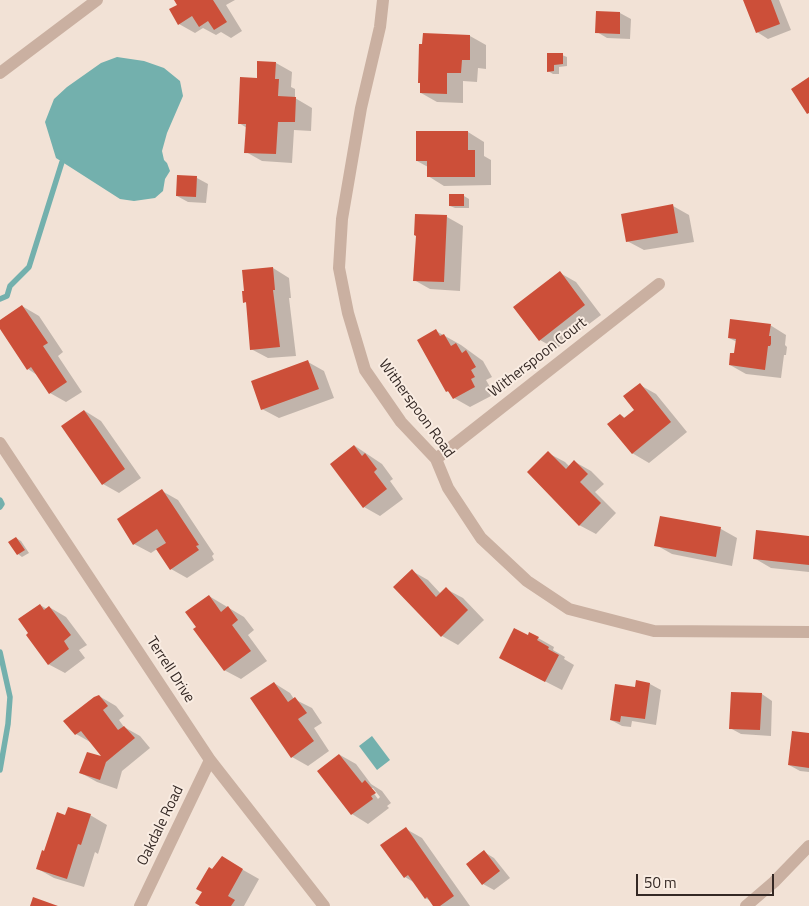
<!DOCTYPE html>
<html>
<head>
<meta charset="utf-8">
<style>
  body { margin:0 }
  #map { position:relative; width:809px; height:906px; overflow:hidden; background:#f2e2d6; font-family:"Titillium Web",sans-serif }
  canvas { display:block }
  .scale { position:absolute; left:636px; top:874px; width:138px; height:22px; box-sizing:border-box; border:2px solid #342824; border-top:0; padding-left:6px; font-size:15px; line-height:18px; white-space:nowrap; color:#342824; -webkit-text-stroke:4px #f9ece2; paint-order:stroke }
</style>
</head>
<body>
<div id="map">
<canvas width="809" height="906"></canvas>
<div class="scale">50 m</div>
</div>
<script>
const c = document.querySelector('canvas').getContext('2d');
c.lineJoin = 'round';
function fill(path, color) { c.fillStyle = color; c.fill(path, 'evenodd'); }
const poly = rows => new Path2D(rows.map(r => 'M' + r).join(''));
function stroke(path, color, width, dash) { c.strokeStyle = color; c.lineWidth = width; c.lineCap = dash ? 'butt' : 'round'; c.setLineDash(dash || []); c.stroke(path); }
function drawText(font, color, halo, rows, align = 'center') {
  c.font = font + ' "Titillium Web",sans-serif'; c.lineWidth = 4; c.setLineDash([]); c.textBaseline = 'middle'; c.strokeStyle = halo; c.fillStyle = color; for (const [text, x, y, turn = 0] of rows) {
    c.save(); c.translate(x, y); c.rotate((+turn || 0) * Math.PI / 180); c.textAlign = isNaN(turn) ? turn : align; if (halo) c.strokeText(text, 0, 0); c.fillText(text, 0, 0); c.restore();
  }
}
fill(poly([
  [117,57,144,61,164,68,180,81,183,96,167,133,162,151,164,160,167,163,170,171,165,179,163,191,155,198,134,201,120,199,56,158,45,122,54,99,67,87,101,63],
  [372,736,390,760,377,770,359,746]
]), '#73b0ad');
fill(poly([
  [175,0,235,0,226,5,242,31,231,38,221,32,216,35,203,28,195,33,179,24,178,5],
  [744,0,779,0,791,30,768,39,757,32],
  [620,13,631,19,630,39,607,38,597,32],
  [470,36,486,45,486,69,478,68,477,82,463,81,463,103,437,102,421,93,421,84,420,83],
  [562,55,567,57,567,66,559,67,559,74,553,74,548,71],
  [276,63,292,72,291,87,295,89,295,98,312,108,311,131,294,130,292,163,262,161,246,152,247,128,239,123,258,80],
  [468,132,484,142,484,156,491,160,491,185,444,186,428,176,428,167,417,161],
  [197,178,208,184,206,203,188,202,177,196],
  [464,196,469,199,469,208,455,208,450,206],
  [673,206,689,215,694,242,644,250,627,241],
  [416,215,447,217,463,226,460,291,430,289,414,280,418,236],
  [273,268,289,278,291,298,289,298,296,356,268,358,251,349,247,303,245,302],
  [560,273,576,282,601,315,556,349,540,340],
  [22,306,39,316,63,352,58,356,82,392,66,402,50,393,37,375,28,369,0,327,0,321],
  [770,325,786,335,785,345,787,347,786,355,784,355,781,378,746,374,730,365,735,355,737,342,729,338],
  [436,331,461,345,483,361,492,377,486,380,490,387,487,389,491,396,470,407,454,398,452,394,447,391],
  [308,362,324,371,334,398,279,418,262,409],
  [640,385,656,394,687,432,649,463,632,453,621,415,625,418,636,410],
  [85,411,101,421,141,478,119,493,103,484],
  [355,446,382,464,393,479,390,481,403,499,380,516,364,507],
  [548,453,565,462,570,467,575,462,591,471,604,484,595,492,616,513,596,534,579,525],
  [162,491,178,500,214,554,212,556,214,560,187,578,171,569,157,549,151,553,134,544],
  [661,518,721,529,737,538,732,566,672,554,656,545],
  [16,538,21,541,29,553,22,557,18,554],
  [809,538,809,572,771,568,754,558],
  [412,571,428,580,441,594,446,589,463,598,484,620,458,645,442,636],
  [209,596,244,617,254,630,248,635,267,661,241,679,224,670,197,627],
  [40,605,47,609,49,607,66,617,87,645,79,650,85,658,65,673,48,664],
  [528,637,538,638,554,647,553,650,565,657,564,659,574,665,562,690,517,667],
  [637,682,650,684,661,690,656,725,632,721,631,727,622,726,611,720,636,689],
  [274,683,290,693,294,699,312,708,322,723,314,728,329,751,308,766,292,757],
  [762,694,772,701,771,736,741,734,730,728],
  [99,696,116,706,124,716,119,720,124,727,140,736,150,748,122,771,117,789,97,782,81,773,104,759,92,743,76,734],
  [809,734,809,772,800,771,789,765],
  [340,755,356,764,371,784,382,791,391,803,387,806,389,808,368,824,352,814,319,771],
  [370,788,373,788,380,797,378,799],
  [90,815,107,825,98,854,95,852,84,887,54,878,38,869,45,852,66,816],
  [406,829,422,838,470,906,434,906,431,901,425,898,415,883,405,877],
  [484,852,494,858,510,878,494,890,483,884],
  [222,858,259,879,244,906,203,906,213,871]
]), '#0003');
stroke(poly([
  [0,299,7,296,10,286,29,267,62,162],
  [0,500,2,504,0,507],
  [0,652,10,697,8,724,0,770]
]), '#73b0ad', 5.5);
fill(poly([
  [174,0,213,0,227,22,214,30,208,21,199,27,192,16,178,25,169,9,177,5],
  [743,0,771,0,780,24,756,33],
  [596,11,620,12,620,34,595,33],
  [423,33,470,35,470,60,462,60,461,73,447,73,447,94,420,93,420,83,418,83,419,44,422,44],
  [547,53,563,53,563,64,554,65,554,71,547,72],
  [257,61,276,62,275,79,279,79,278,96,296,97,295,122,278,122,276,154,244,153,246,124,238,124,240,77,257,78],
  [809,77,809,113,807,114,791,89],
  [416,131,468,131,468,150,475,150,475,177,427,177,427,161,416,161],
  [177,175,197,176,196,197,176,196],
  [449,194,464,194,464,206,449,206],
  [673,204,678,233,626,242,621,214],
  [415,214,447,215,444,282,413,281,416,236,414,235],
  [273,267,275,290,273,290,280,347,250,350,246,302,243,303,242,291,244,291,242,270],
  [560,271,585,305,539,341,513,307],
  [22,305,48,343,43,346,67,382,49,394,31,367,27,370,0,329,0,320],
  [730,319,771,324,769,336,771,336,771,344,770,346,768,346,765,370,729,365,730,353,734,353,736,339,728,338],
  [436,329,440,336,444,334,451,346,456,343,462,353,466,350,476,367,471,370,475,377,471,379,475,387,453,399,448,391,446,392,417,340],
  [308,360,319,389,261,410,251,381],
  [640,383,671,422,632,454,607,424,620,414,624,418,634,410,623,396],
  [84,410,125,469,102,485,61,426],
  [354,445,362,456,365,453,377,469,374,472,387,489,363,508,330,464],
  [548,451,566,469,574,460,588,474,580,482,601,503,579,526,527,472],
  [162,489,199,545,196,546,199,550,170,570,156,549,166,543,157,529,133,545,117,519],
  [660,516,721,527,716,557,654,546],
  [756,530,809,536,809,565,753,559],
  [16,537,25,550,17,555,8,542],
  [412,569,436,597,446,587,468,610,441,637,393,587],
  [209,595,221,612,228,606,238,620,232,625,251,651,224,671,193,629,196,627,185,612],
  [40,604,44,610,49,606,71,635,64,641,69,649,48,665,26,635,28,633,18,619],
  [514,628,528,635,529,632,539,637,537,640,549,647,548,649,559,655,545,682,499,658],
  [636,680,650,683,645,719,621,716,620,722,610,720,615,684,635,687],
  [274,682,288,702,295,697,307,713,298,719,314,741,291,758,250,698],
  [731,692,762,693,760,730,729,729],
  [99,695,108,706,103,710,118,730,124,726,135,738,106,762,100,780,79,773,87,752,101,756,81,731,75,735,63,721,94,697],
  [792,731,809,733,809,768,788,765],
  [339,754,362,783,365,780,376,793,371,796,373,799,351,815,317,771],
  [68,807,91,814,81,845,78,844,67,879,36,869,42,850,44,851,57,812,65,815],
  [406,827,454,896,440,906,433,906,427,897,425,899,408,875,404,878,380,845],
  [484,850,500,871,482,885,466,864],
  [222,856,243,869,228,896,235,900,231,906,200,906,195,903,202,892,196,889,209,867,212,869],
  [33,897,58,906,30,906]
]), '#cc4f39');
stroke(poly([
  [383,0,380,27,361,108,342,219,339,268,348,313,365,370,401,422,436,459,448,488,481,538,527,581,569,609,654,631,809,632],
  [0,73,97,0],
  [0,443,210,760,324,906],
  [436,459,659,284],
  [140,906,210,760],
  [746,906,774,882,809,846]
]), '#cab0a1', 12);
drawText('15px', '#342824', '#f9ece2', [
  ["Witherspoon Court",538,358,-38],
  ["Witherspoon Road",416,409,54],
  ["Terrell Drive",170,670,57],
  ["Oakdale Road",161,826,-64]
]);
</script>
</body>
</html>
